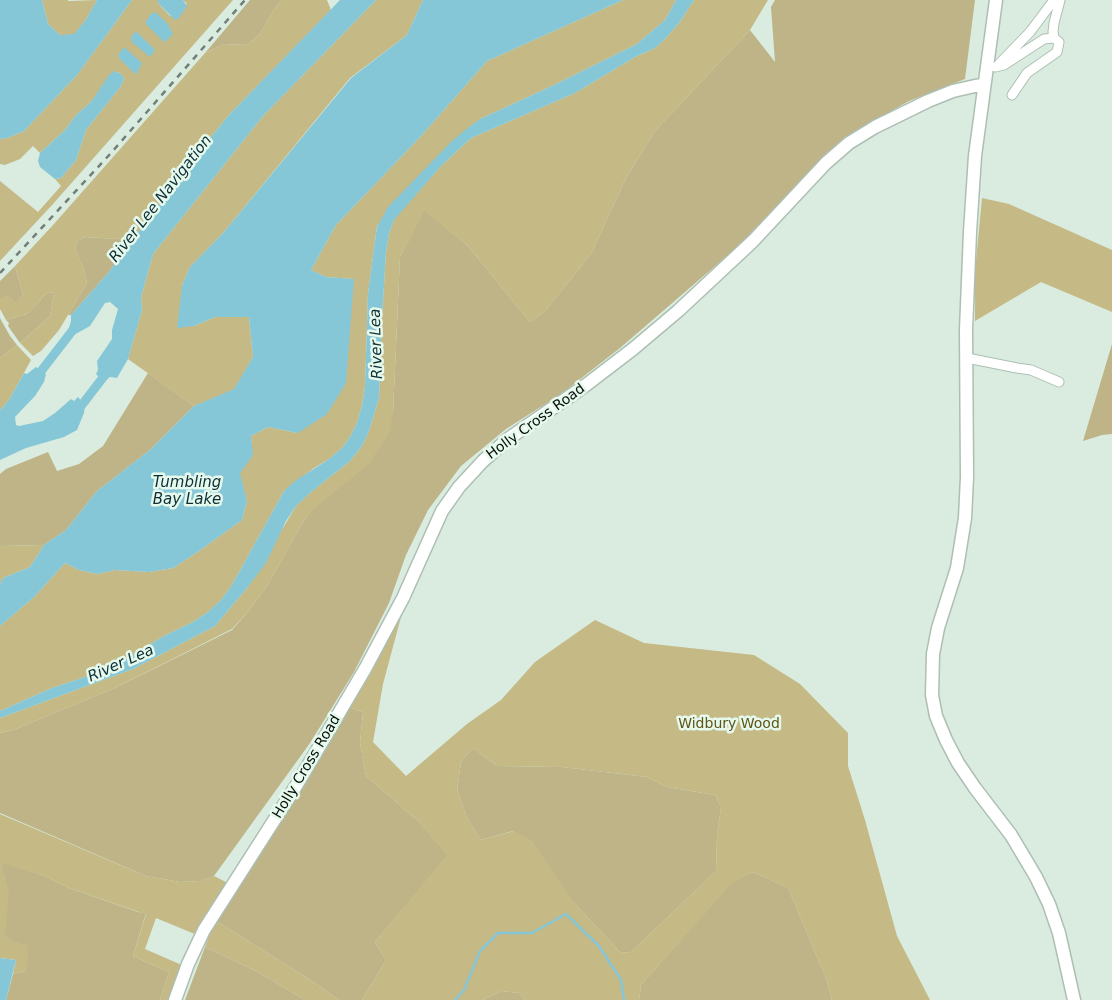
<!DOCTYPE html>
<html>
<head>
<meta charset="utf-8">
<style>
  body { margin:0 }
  canvas { display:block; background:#d9ecdf }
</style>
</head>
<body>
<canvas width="1112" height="1000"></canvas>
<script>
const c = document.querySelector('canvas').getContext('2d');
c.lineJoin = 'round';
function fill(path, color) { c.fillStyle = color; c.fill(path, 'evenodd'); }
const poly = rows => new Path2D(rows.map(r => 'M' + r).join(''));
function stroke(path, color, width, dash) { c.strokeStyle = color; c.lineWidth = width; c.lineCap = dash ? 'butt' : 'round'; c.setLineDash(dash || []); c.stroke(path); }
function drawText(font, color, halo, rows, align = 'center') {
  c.font = font + ' "DejaVu Sans",sans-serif'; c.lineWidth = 5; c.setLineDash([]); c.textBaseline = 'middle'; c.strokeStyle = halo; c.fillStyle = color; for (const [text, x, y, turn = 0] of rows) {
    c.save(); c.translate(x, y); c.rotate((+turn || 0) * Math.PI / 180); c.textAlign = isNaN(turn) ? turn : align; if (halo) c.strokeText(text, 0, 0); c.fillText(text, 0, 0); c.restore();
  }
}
fill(poly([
  [250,0,281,0,273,11,260,34,247,45,224,44,205,53],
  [775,0,975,0,965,79,909,101,856,131,827,154,736,248,620,348,561,394,506,429,461,466,428,510,406,555,389,603,354,672,310,743,214,876,201,881,180,882,146,876,0,813,0,733,16,729,117,687,232,630,247,613,267,586,304,520,393,413,400,257,424,210,467,245,530,322,546,310,591,254,626,178,655,131,750,30,775,62,771,7],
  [86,237,133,240,108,273,71,315,68,315,87,283,84,269,75,250,77,241],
  [15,266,23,295,15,303,0,298,0,281],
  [48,292,54,293,50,316,20,343,8,326,9,323,6,320,27,314],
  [0,318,10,336,17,345,0,358],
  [1112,344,1112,434,1102,435,1083,441],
  [148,373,194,406,150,450,97,491,66,530,44,545,0,546,0,474,6,469,48,452,57,471,79,464,103,446],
  [348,707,363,712,360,743,366,776,418,821,448,855,375,942,386,960,362,1000,339,1000,309,979,215,920],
  [473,748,497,766,562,767,647,777,667,787,715,795,721,807,717,836,716,871,630,953,620,952,575,904,513,831,481,840,467,818,457,790,461,762],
  [1,862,45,876,69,888,138,912,146,913,133,956,169,972,160,1000,6,1000,13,974,26,971,11,941,5,936],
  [753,872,788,888,826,978,832,1000,639,1000,641,985,731,883],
  [205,947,256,971,305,1000,185,1000],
  [501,991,519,993,525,1000,483,1000]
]), '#beb488');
fill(poly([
  [42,0,68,0,68,1,97,0,85,21,74,35,60,35,48,24],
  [132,0,158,0,158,3,170,16,187,4,183,0,233,0,53,204,0,261,0,181,38,212,61,186,55,179,61,178,76,160,86,130,121,86,124,79,121,74,117,72,91,102,77,114,65,130,40,153,33,146,20,159,5,165,0,164,0,139,7,138,24,131,77,75],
  [281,0,327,0,331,10,229,115,185,169,133,240,86,237,77,241,75,250,84,269,87,283,59,330,41,351,33,356,20,343,50,316,54,293,48,292,27,314,6,320,0,309,0,298,9,295,15,302,23,295,15,266,53,225,205,53,224,44,247,45,260,34,273,11],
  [376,0,423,0,407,35,350,78,224,232,190,267,182,286,194,326,215,317,249,317,253,357,234,390,194,406,128,359,142,310,141,297,153,254,263,116],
  [623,0,676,0,665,20,637,44,552,86,480,119,377,226,368,294,365,387,362,406,357,423,350,437,342,448,329,459,314,468,284,491,232,585,221,600,208,612,193,622,164,636,119,663,91,675,52,688,0,711,0,626,34,597,65,563,79,570,97,574,115,570,149,572,173,568,199,551,242,520,247,501,239,473,252,455,251,436,268,427,298,433,350,323,353,279,326,277,311,270,336,225,421,136,487,61],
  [694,0,768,0,750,30,655,131,626,178,591,254,546,310,530,322,467,245,424,211,400,257,393,413,389,433,369,464,316,507,304,520,267,586,247,613,232,629,117,687,16,729,0,733,0,718,133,669,215,626,247,588,296,506,311,492,350,461,362,446,369,431,379,398,382,318,386,252,389,233,394,220,401,210,441,166,471,138,575,93,635,57,655,48,665,39,679,23],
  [982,198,1009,204,1112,250,1112,312,1041,282,975,321,975,271],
  [17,345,31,360,9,400,0,410,0,358],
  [44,545,30,567,3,578,0,584,0,546],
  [401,617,383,684,373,742,406,776,467,724,501,700,535,662,595,620,644,643,754,655,800,684,848,733,848,766,865,820,897,936,930,1000,832,1000,826,978,788,888,753,872,731,884,641,985,639,1000,525,1000,519,993,501,991,483,1000,362,1000,386,960,375,942,447,855,418,821,366,776,360,743,363,712,348,707],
  [473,748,497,766,562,767,647,777,667,787,715,795,721,807,717,836,716,871,630,953,620,952,575,904,532,841,514,831,481,840,467,818,457,790,461,762],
  [0,814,146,876,180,882,201,881,214,876,228,883,197,935,156,918,145,949,184,966,171,1000,160,1000,169,972,133,956,146,914,139,912,69,888,45,876,1,863,9,893,5,936,11,941,27,945,28,960,26,971,13,974,16,960,0,958],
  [215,920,309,979,339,1000,305,1000,256,971,205,947]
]), '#c5b986');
fill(poly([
  [0,0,42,0,48,24,60,35,74,34,85,21,97,0,132,0,77,75,24,131,7,138,0,139],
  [158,0,183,0,187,6,179,18,175,20,158,3],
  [340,0,376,0,263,116,153,254,141,297,142,310,128,359,117,378,110,377,103,381,96,374,98,370,97,361,112,339,112,330,118,309,110,302,105,303,90,326,72,336,68,331,71,321,71,315,108,273,185,169,229,115],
  [423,0,623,0,487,61,421,136,336,225,311,270,326,277,354,279,346,383,327,414,298,433,268,427,251,436,253,455,240,473,247,501,242,520,199,551,173,568,149,572,115,570,97,574,79,570,65,563,34,597,0,626,0,584,3,578,30,567,44,545,66,530,97,491,150,450,194,406,234,389,253,357,249,317,215,317,194,326,177,328,182,286,190,267,224,232,351,78,407,35],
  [676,0,694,0,679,23,665,39,655,48,635,57,575,93,471,138,441,166,394,220,389,233,386,252,382,318,379,398,369,431,362,446,350,461,311,492,296,506,286,521,266,563,247,588,215,626,133,669,0,718,0,711,52,688,91,675,119,663,164,636,193,622,208,612,221,600,232,585,284,491,295,481,329,459,342,448,350,437,357,423,362,406,365,387,368,294,375,241,377,227,388,207,452,141,469,127,480,119,552,86,637,44,665,20],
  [155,12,167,23,173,34,165,42,163,41,146,24,146,21,151,14],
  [135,32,138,33,155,50,150,57,132,42,131,37],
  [124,47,142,63,137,73,135,74,120,59,118,55],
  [114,71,121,74,124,79,121,86,86,130,76,160,61,178,55,179,40,167,38,161,40,153,65,130,77,114,91,102,109,75],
  [67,335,71,338,51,362,47,359],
  [36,367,46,374,44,382,35,396,15,417,16,425,19,426,43,421,55,413,71,399,74,401,78,397,85,404,84,413,77,430,64,437,26,448,0,460,0,410,9,400,24,373,27,374],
  [0,958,16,960,6,1000,0,1000]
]), '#86c7d7');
stroke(poly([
  [455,1000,464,990,480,951,498,933,532,933,566,914,599,946,621,980,624,1000]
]), '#86c7d7', 2.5);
stroke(poly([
  [35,379,76,326],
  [78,410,108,371]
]), '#86c7d7', 9);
const street = poly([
  [999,64,1030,32,1054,0],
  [995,67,1004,65,1044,39,1054,38,1053,32,1054,23,1060,0],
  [1012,95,1027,73,1057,52,1059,42,1054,38],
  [967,358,1017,368,1031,370,1059,382]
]);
const secondary = poly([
  [996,0,975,156,970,232,966,330,967,477,965,518,957,568,938,628,933,654,932,695,936,716,946,740,958,763,975,788,1011,835,1036,877,1049,904,1059,933,1074,1000],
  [175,1000,188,964,204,930,296,786,365,669,403,598,442,511,459,487,483,461,508,439,586,385,633,349,678,311,753,241,826,163,849,143,875,127,928,101,953,91,975,86,984,85]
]);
stroke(street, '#adbfb3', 11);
stroke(secondary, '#adbfb3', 15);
stroke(street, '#fff', 9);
stroke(secondary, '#fff', 12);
stroke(poly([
  [0,273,111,153,245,0]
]), '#727f76', 2.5, [6, 6]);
drawText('14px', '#080e0a', '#e6f9ed', [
  ["Holly Cross Road",536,422,-36],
  ["Holly Cross Road",307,767,-59]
]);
drawText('14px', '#615418', '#e6f9ed', [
  ["Widbury Wood",729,724]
]);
drawText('italic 15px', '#0e2e36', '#e6f9ed', [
  ["River Lee Navigation",161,199,-52],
  ["River Lea",377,344,-92],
  ["Tumbling",187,483],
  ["Bay Lake",187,500],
  ["River Lea",121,664,-24]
]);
</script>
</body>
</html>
